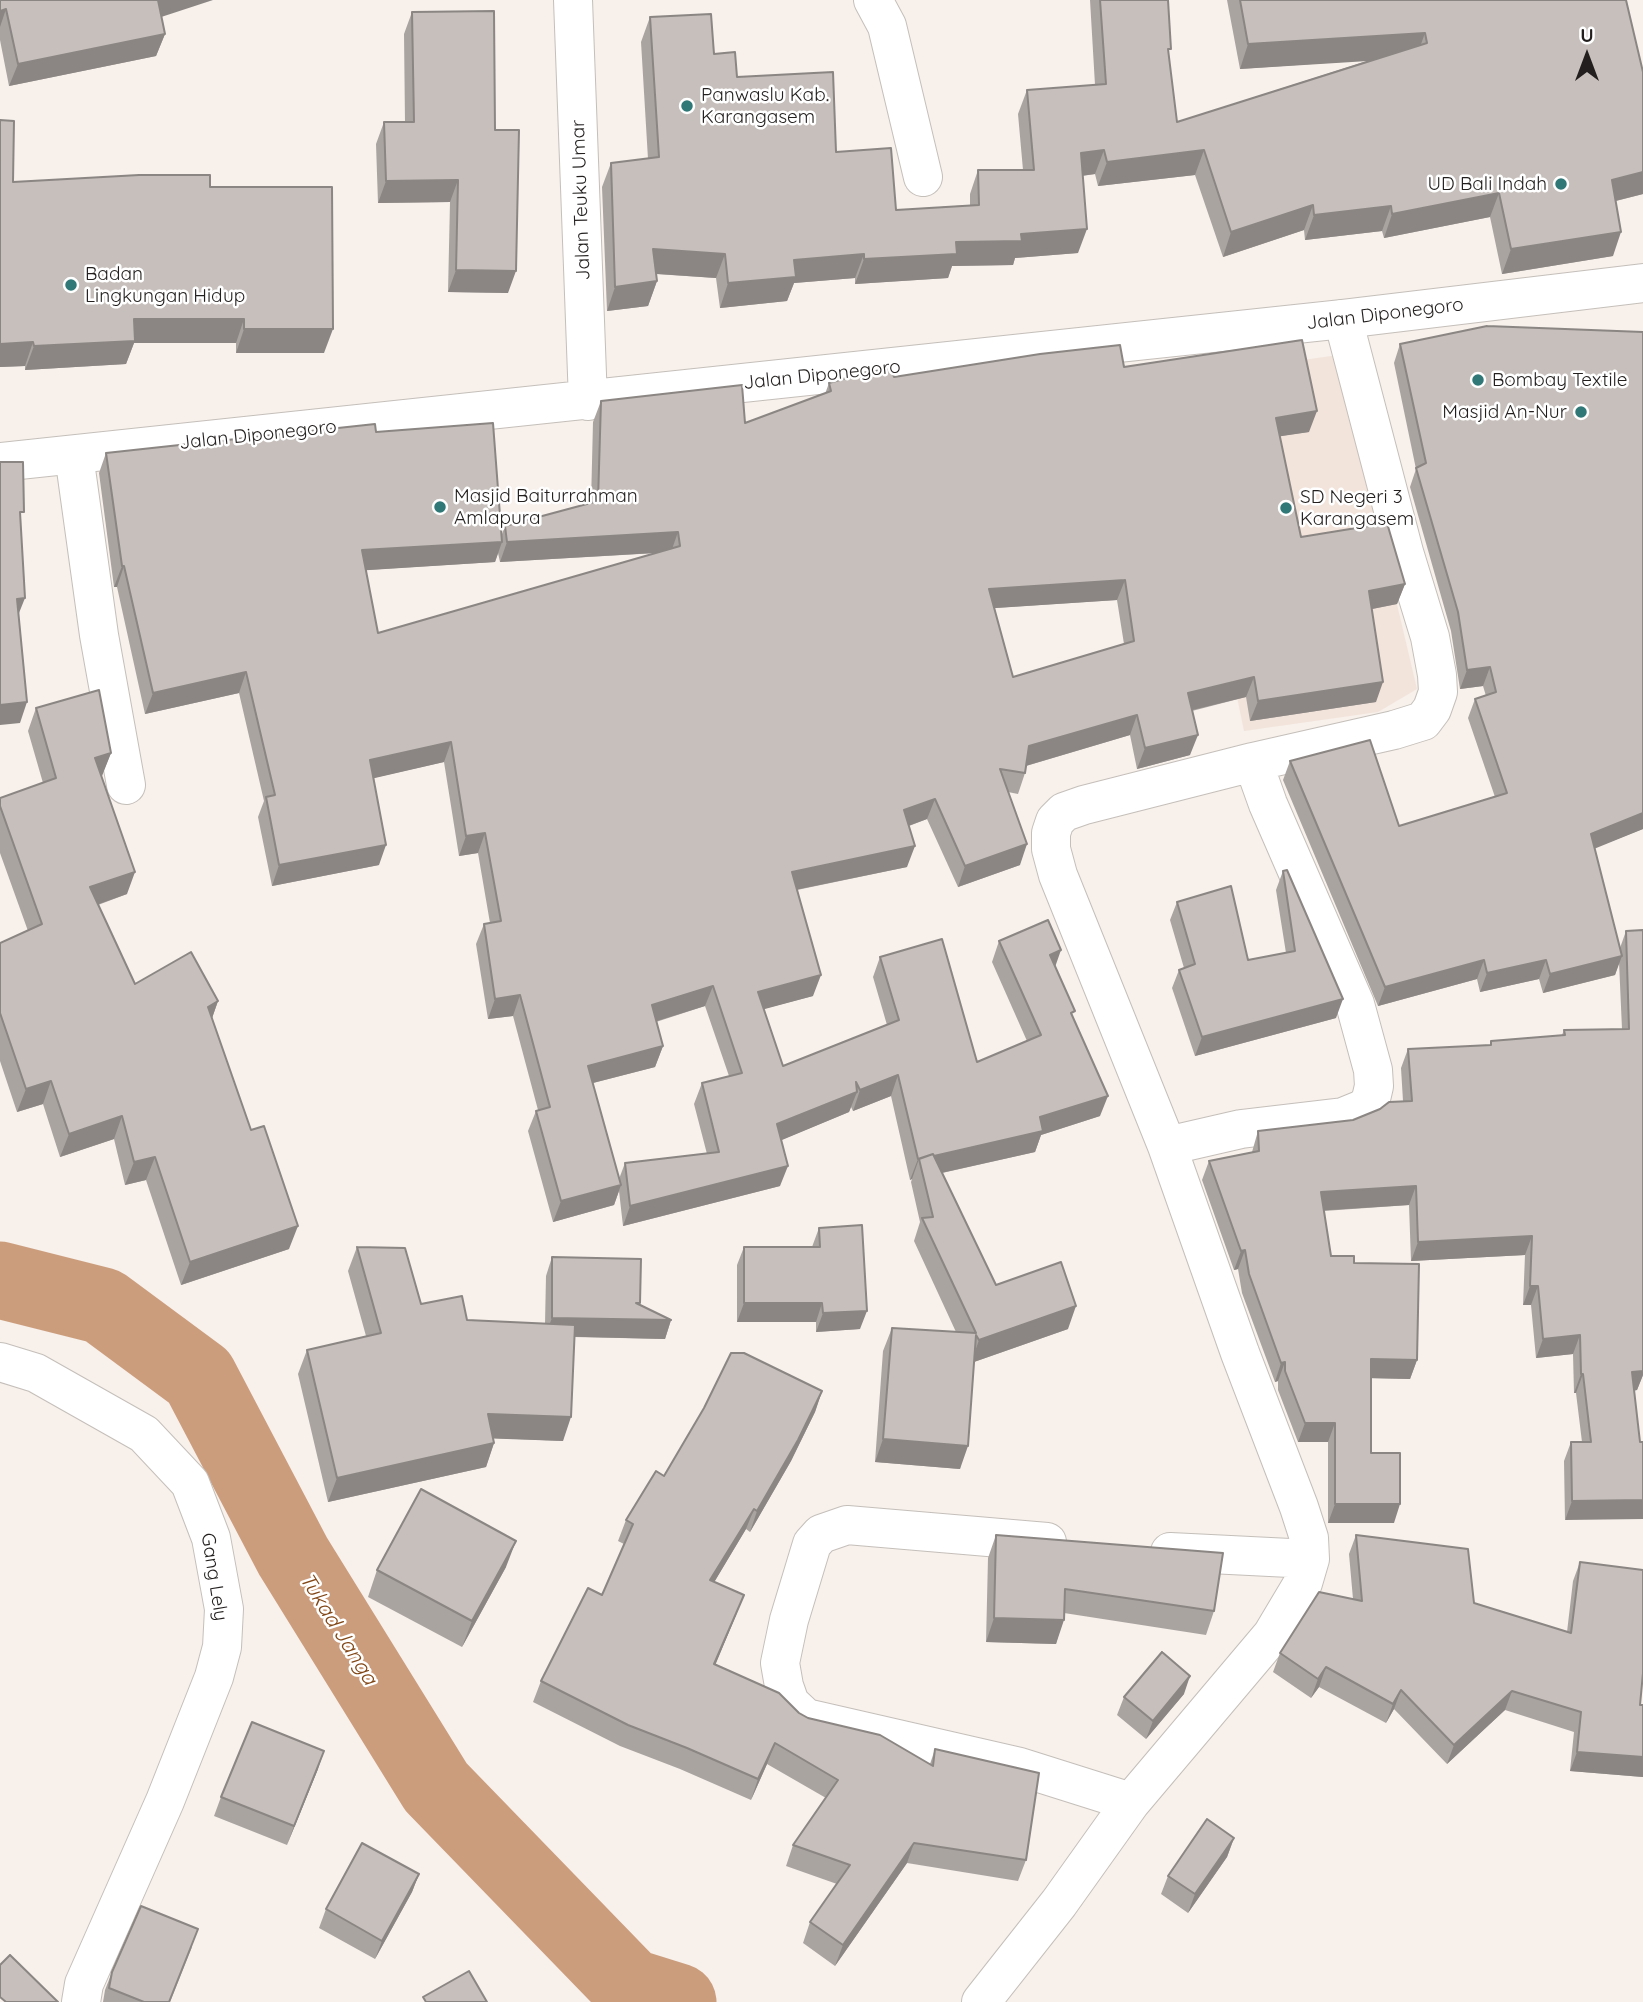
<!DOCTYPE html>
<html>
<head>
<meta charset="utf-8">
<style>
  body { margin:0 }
  #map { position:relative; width:1643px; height:2002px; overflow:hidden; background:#f7f0eb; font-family:Quicksand,sans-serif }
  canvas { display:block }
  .north { position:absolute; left:1552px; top:21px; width:70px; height:70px; -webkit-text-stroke:5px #fff; paint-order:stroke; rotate:0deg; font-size:19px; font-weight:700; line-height:28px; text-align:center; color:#221f1e }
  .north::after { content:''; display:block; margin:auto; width:24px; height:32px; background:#221f1e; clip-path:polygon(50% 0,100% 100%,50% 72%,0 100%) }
</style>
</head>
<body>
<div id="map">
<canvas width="1643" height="2002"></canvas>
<div class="north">U</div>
</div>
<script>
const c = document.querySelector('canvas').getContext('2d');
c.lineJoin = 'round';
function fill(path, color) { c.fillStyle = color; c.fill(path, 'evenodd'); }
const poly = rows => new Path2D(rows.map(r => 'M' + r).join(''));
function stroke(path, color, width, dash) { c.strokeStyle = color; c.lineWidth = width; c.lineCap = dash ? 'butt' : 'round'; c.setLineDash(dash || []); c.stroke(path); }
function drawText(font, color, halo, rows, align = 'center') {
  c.font = font + ' Quicksand,sans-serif'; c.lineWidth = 5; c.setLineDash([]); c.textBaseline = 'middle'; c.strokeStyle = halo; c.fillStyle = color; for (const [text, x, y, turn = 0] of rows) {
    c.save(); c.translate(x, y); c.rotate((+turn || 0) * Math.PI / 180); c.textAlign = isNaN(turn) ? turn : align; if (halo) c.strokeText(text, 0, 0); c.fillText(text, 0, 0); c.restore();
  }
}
fill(poly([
  [1338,355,1417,689,1378,712,1244,731,1172,379]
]), '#f2e4db');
stroke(poly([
  [0,1280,103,1306,199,1377,293,1556,436,1787,630,1987,678,2002]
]), '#cc9d7d', 77);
const street = poly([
  [873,0,887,26,923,177],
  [74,455,99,635,126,785],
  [1167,1146,1241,1129,1343,1117,1365,1108,1371,1099,1374,1086,1373,1070,1355,1004,1268,804,1253,762],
  [0,1362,36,1373,144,1434,190,1483,211,1538,224,1609,222,1647,214,1677,165,1801,84,1984,81,2002],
  [1047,1542,847,1525,821,1534,812,1544,789,1620,780,1663,784,1686,790,1703,806,1718,1020,1767,1131,1802],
  [1170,1552,1310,1559],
  [981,2002,1059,1903,1131,1802,1272,1635,1303,1583,1310,1559,1309,1538,1299,1507,1240,1353,1167,1146,1058,875,1051,849,1051,833,1055,821,1064,812,1084,805,1253,762,1394,730,1423,721,1432,709,1438,692,1437,675,1430,637,1404,552,1343,319]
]);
const secondary = poly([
  [573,0,588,401],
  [0,462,1343,319,1643,283]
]);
stroke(street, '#c5bfba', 40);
stroke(secondary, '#c5bfba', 40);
stroke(street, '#fff', 38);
stroke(secondary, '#fff', 38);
fill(poly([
  [0,0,161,17,165,34,156,56,9,86,0,40],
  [1090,0,1168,0,1169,56,1177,122,1370,60,1240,69,1227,0,1626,0,1643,72,1643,194,1616,201,1613,256,1502,274,1490,217,1384,238,1382,231,1305,240,1304,230,1223,257,1195,175,1098,186,1095,174,1082,176,1078,253,1015,258,1013,265,952,266,948,278,855,284,855,278,794,283,787,301,720,308,716,278,656,274,657,281,648,306,607,311,602,187,611,163,648,159,641,42,650,17,714,54,737,77,836,152,896,210,970,205,970,194,978,170,1023,170,1018,114,1027,90,1095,85],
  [412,12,495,130,508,293,448,292,450,202,378,203,376,144,384,122,405,122,404,34],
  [0,120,13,182,210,187,324,353,236,353,236,343,134,343,126,364,25,370,25,366,0,367],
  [1400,344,1643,829,1594,848,1620,948,1626,931,1643,930,1643,1375,1637,1390,1634,1391,1565,1520,1564,1461,1571,1442,1582,1442,1576,1393,1574,1393,1573,1354,1536,1358,1531,1305,1523,1305,1525,1255,1411,1261,1409,1205,1324,1211,1331,1256,1354,1263,1417,1360,1410,1379,1371,1378,1371,1453,1394,1523,1328,1523,1328,1442,1298,1442,1278,1390,1278,1381,1275,1382,1242,1293,1238,1269,1234,1270,1202,1180,1209,1161,1252,1152,1258,1131,1353,1120,1403,1101,1401,1068,1408,1049,1490,1045,1491,1041,1562,1035,1564,1030,1622,1029,1619,962,1615,975,1543,993,1539,979,1480,992,1477,979,1378,1006,1283,780,1290,761,1399,826,1495,797,1468,718,1475,699,1486,696,1483,686,1460,689,1451,631,1410,487,1416,469,1394,363],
  [1124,367,1309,432,1280,436,1301,537,1405,584,1397,604,1372,609,1376,702,1250,721,1246,697,1192,711,1190,755,1137,769,1130,735,1026,766,1025,773,1018,794,1008,792,1020,865,958,887,927,819,909,826,907,867,797,890,813,996,763,1009,783,1066,887,1025,873,977,880,957,977,1062,1027,1041,992,962,999,941,1055,966,1073,1017,1100,1116,1041,1135,1035,1152,942,1173,996,1285,1068,1329,974,1362,960,1469,875,1462,883,1351,892,1328,956,1332,914,1241,920,1222,911,1182,912,1179,910,1180,891,1096,853,1111,851,1107,849,1112,781,1140,780,1186,623,1226,619,1191,614,1205,553,1222,528,1131,536,1111,538,1110,513,1016,488,1019,476,944,484,924,490,923,478,853,459,856,444,762,373,778,379,865,272,886,258,817,264,801,239,693,145,714,117,587,114,587,99,473,106,453,376,432,502,534,505,526,591,503,593,422,601,401,745,423,825,394,829,383,894,377],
  [498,553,500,562,657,553,378,633,366,570,495,562],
  [1117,600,1124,644,1013,677,994,608],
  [705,1006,729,1076,702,1083,694,1104,707,1154,625,1163,619,1179,593,1083,655,1067,663,1046,656,1022],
  [36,708,111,753,101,777,127,894,98,905,135,984,218,1001,212,1018,289,1249,181,1285,146,1180,125,1185,114,1139,60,1157,43,1104,17,1112,0,1061,0,943,28,931,0,853,0,798,43,783,28,731],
  [1283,871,1336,1018,1195,1056,1172,988,1179,970,1184,968,1170,920,1177,902,1248,960,1286,953,1276,890],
  [819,1228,860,1329,816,1332,816,1322,737,1322,737,1265,744,1247,812,1247],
  [357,1247,421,1304,467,1320,545,1324,546,1276,552,1257,640,1305,671,1320,665,1339,574,1337,563,1441,493,1438,494,1443,486,1467,328,1502,298,1374,307,1350,366,1336,348,1271],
  [822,1391,815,1412,791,1461,750,1532,746,1529,714,1582,736,1615,715,1664,808,1718,930,1764,935,1749,1026,1860,1018,1881,907,1863,835,1966,803,1943,810,1922,837,1884,786,1866,793,1845,826,1798,767,1764,751,1800,680,1769,620,1746,533,1702,541,1681,602,1595,624,1544,618,1541,626,1520,664,1476],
  [996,1535,1214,1611,1206,1635,1064,1613,1056,1644,986,1642,988,1558],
  [1356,1535,1474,1603,1567,1632,1573,1581,1580,1562,1640,1705,1643,1705,1643,1777,1570,1771,1574,1732,1505,1710,1447,1764,1394,1709,1386,1723,1319,1687,1311,1698,1273,1672,1280,1653,1353,1599,1349,1554],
  [506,1567,462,1647,368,1597,377,1570],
  [1184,1694,1146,1739,1117,1715,1124,1697],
  [318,1769,287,1845,214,1816,221,1797],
  [1234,1838,1227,1857,1188,1913,1161,1894,1168,1876],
  [419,1874,412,1892,375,1959,319,1928,326,1909],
  [192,1947,170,2002,103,2002,105,1990,112,1972]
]), '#aaa4a1');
fill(poly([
  [157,0,213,0,149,21],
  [6,9,0,27,0,11],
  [1425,33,1416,58,1240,69,1248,44],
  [165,34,156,56,9,86,18,64],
  [1104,150,1095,174,1072,177,1081,153],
  [1204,150,1195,175,1098,186,1107,162],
  [1643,172,1643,194,1603,204,1612,180],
  [458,180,450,202,378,203,386,181],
  [1499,193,1490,217,1384,238,1392,214],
  [1313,205,1304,230,1223,257,1231,232],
  [1391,206,1382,231,1305,240,1314,215],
  [1087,229,1078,253,1015,258,1013,265,952,266,948,278,855,284,864,259,956,242,1021,234],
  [1621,232,1613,256,1502,274,1511,249],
  [653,249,725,254,716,278,644,273],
  [864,254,855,278,794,283,787,301,720,308,728,283,794,260],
  [456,270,516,271,508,293,448,292],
  [657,281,648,306,607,311,615,287],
  [134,319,244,319,236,343,134,343,126,364,25,370,34,346],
  [244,329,333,329,324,353,236,353],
  [33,342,25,366,0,367,0,344],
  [1317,411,1309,432,1269,438,1276,418],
  [678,532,671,552,500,562,507,542],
  [502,542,495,562,354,571,362,550],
  [122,566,124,566,117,587,114,587],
  [1125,580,1117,600,981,609,989,589],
  [1405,584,1397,604,1362,611,1369,591],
  [25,598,17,618,17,599],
  [1490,667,1483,686,1460,689,1467,670],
  [246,672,239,693,145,714,153,693],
  [1254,677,1246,697,1180,713,1188,693],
  [1383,682,1376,702,1250,721,1258,701],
  [27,702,20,723,0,725,0,705],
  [1137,715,1130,735,1022,767,1029,746],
  [1198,735,1190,755,1137,769,1145,748],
  [451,742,444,762,362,781,370,760],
  [111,753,102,776,86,781,95,758],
  [935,799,927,819,897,830,904,810],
  [1643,813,1643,829,1584,853,1591,834],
  [485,833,478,853,459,856,466,836],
  [1027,844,1020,865,958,887,965,866],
  [386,845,379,865,272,886,279,865],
  [915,846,907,867,785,892,792,872],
  [135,872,127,894,82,910,90,887],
  [1061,950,1054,970,1050,955],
  [1622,956,1615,975,1543,993,1550,974],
  [1484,960,1477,979,1378,1006,1385,987],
  [1546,960,1539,979,1480,992,1487,973],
  [821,975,813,996,750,1013,758,992],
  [713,986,705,1006,644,1025,652,1005],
  [520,995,513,1016,488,1019,495,999],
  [1343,999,1336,1018,1195,1056,1202,1037],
  [218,1001,210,1024,208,1007],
  [663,1046,655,1067,581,1086,588,1066],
  [898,1075,891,1096,853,1111,860,1090],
  [51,1081,43,1104,17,1112,26,1089],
  [857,1092,849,1112,770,1145,777,1124],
  [1108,1096,1100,1116,1041,1135,1035,1152,923,1177,919,1159,912,1179,910,1180,918,1159,1040,1117],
  [122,1116,114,1139,60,1157,69,1134],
  [155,1157,146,1180,125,1185,134,1162],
  [788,1166,780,1186,623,1226,630,1206],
  [621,1185,614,1205,553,1222,561,1201],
  [1416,1186,1409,1205,1314,1211,1321,1192],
  [298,1226,289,1249,181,1285,190,1262],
  [1532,1236,1525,1255,1411,1261,1418,1242],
  [1245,1250,1238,1269,1234,1270,1241,1251],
  [1530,1286,1538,1286,1531,1305,1523,1305],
  [636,1303,640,1303,634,1320,671,1320,665,1339,545,1336,552,1318],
  [744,1303,822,1303,816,1322,737,1322],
  [1076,1306,1068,1329,971,1363,979,1340],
  [867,1311,860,1329,816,1332,823,1313],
  [1580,1335,1573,1354,1536,1358,1543,1339],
  [1371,1359,1417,1360,1410,1379,1364,1378],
  [1285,1362,1278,1381,1275,1382,1281,1363],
  [1643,1371,1643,1375,1637,1390,1625,1391,1632,1372],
  [1581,1374,1583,1374,1576,1393,1574,1393],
  [822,1391,815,1412,791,1461,750,1532,757,1511],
  [488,1414,571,1417,563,1441,479,1438],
  [1305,1423,1335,1423,1328,1442,1298,1442],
  [883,1439,968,1446,960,1469,875,1462],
  [494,1443,486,1467,328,1502,337,1478],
  [1643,1500,1643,1519,1565,1520,1572,1501],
  [1335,1504,1400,1504,1394,1523,1328,1523],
  [754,1509,746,1529,703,1601,710,1580],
  [516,1541,506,1567,462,1647,472,1621],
  [744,1595,736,1615,707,1685,714,1664],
  [994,1618,1064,1620,1056,1644,986,1642],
  [1326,1667,1319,1687,1311,1698,1318,1679],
  [1190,1676,1184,1694,1146,1739,1153,1721],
  [1401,1690,1394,1709,1386,1723,1393,1704],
  [1512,1691,1505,1710,1447,1764,1454,1745],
  [775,1743,767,1764,751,1800,758,1779],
  [324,1751,318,1769,287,1845,294,1826],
  [1577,1752,1643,1757,1643,1777,1570,1771],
  [1234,1838,1227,1857,1188,1913,1195,1894],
  [914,1843,907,1863,835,1966,843,1945],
  [419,1874,412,1892,375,1959,382,1941]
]), '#8b8683');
const building = poly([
  [0,0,158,0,165,34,18,64,6,9,0,11,0,0],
  [1100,0,1168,0,1171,49,1168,49,1177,122,1427,43,1425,33,1248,44,1240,0,1626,0,1643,72,1643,172,1612,180,1621,232,1511,249,1499,193,1392,214,1391,206,1314,215,1313,205,1231,232,1204,150,1107,162,1104,150,1081,153,1087,229,1021,234,1022,241,956,242,957,254,864,259,864,254,794,260,796,277,728,283,725,254,653,249,657,281,615,287,611,163,659,157,650,17,711,14,714,54,735,52,737,77,833,72,836,152,891,148,896,210,979,205,978,170,1034,170,1027,90,1106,84,1100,0],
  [494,11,495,130,519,130,516,271,456,270,458,180,386,181,384,122,414,122,412,12,494,11],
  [0,120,14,121,13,182,139,175,210,175,210,187,332,187,333,329,244,329,244,319,134,319,135,341,34,346,33,342,0,344,0,120],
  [1487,326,1643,332,1643,813,1591,834,1622,956,1550,974,1546,960,1487,973,1484,960,1385,987,1290,761,1370,740,1399,826,1507,793,1475,699,1496,692,1490,667,1467,670,1458,612,1416,468,1426,463,1400,344,1487,326],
  [1302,340,1317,411,1276,418,1301,537,1387,523,1405,584,1369,591,1383,682,1258,701,1254,677,1188,693,1198,735,1145,748,1137,715,1029,746,1025,773,1000,769,1027,844,965,866,935,799,904,810,915,846,792,872,821,975,758,992,783,1066,899,1020,880,957,942,939,977,1062,1041,1035,999,941,1048,920,1061,950,1050,955,1075,1011,1071,1013,1108,1096,1040,1117,1043,1131,934,1156,933,1154,918,1159,898,1075,860,1090,856,1082,857,1092,777,1124,788,1166,630,1206,625,1163,719,1152,702,1083,742,1073,713,986,652,1005,663,1046,588,1066,621,1185,561,1201,536,1111,550,1107,520,995,495,999,484,924,501,921,485,833,466,836,451,742,370,760,386,845,279,865,266,797,275,795,246,672,153,693,124,566,122,566,106,453,198,443,198,446,227,440,375,424,376,432,493,423,502,542,362,550,378,633,680,546,678,532,507,542,505,526,598,501,601,401,742,385,745,423,831,391,829,383,867,372,891,369,894,377,1040,354,1120,345,1124,367,1302,340],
  [1125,580,1134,641,1013,677,989,589,1125,580],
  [0,462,23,462,24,512,20,512,25,598,17,599,27,702,0,705,0,462],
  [99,690,111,753,95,758,135,872,90,887,135,984,191,952,218,1001,208,1007,251,1130,264,1126,298,1226,190,1262,155,1157,134,1162,122,1116,69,1134,51,1081,26,1089,0,1013,0,943,42,924,0,806,0,798,56,778,36,708,99,690],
  [1287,870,1343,999,1202,1037,1179,970,1195,964,1177,902,1231,886,1248,960,1295,951,1283,871,1287,870],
  [1643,930,1643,1371,1632,1372,1640,1442,1643,1442,1643,1500,1572,1501,1571,1442,1591,1442,1583,1374,1581,1374,1580,1335,1543,1339,1538,1286,1530,1286,1532,1236,1418,1242,1416,1186,1321,1192,1331,1256,1354,1256,1354,1263,1419,1264,1417,1360,1371,1359,1371,1453,1400,1453,1400,1504,1335,1504,1335,1423,1305,1423,1285,1371,1285,1362,1281,1363,1249,1274,1245,1250,1241,1251,1209,1161,1259,1151,1258,1131,1353,1120,1380,1109,1389,1102,1412,1101,1408,1049,1491,1045,1491,1041,1565,1035,1564,1030,1629,1029,1626,931,1643,930],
  [933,1154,996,1285,1061,1262,1076,1306,979,1340,976,1335,968,1446,883,1439,892,1328,976,1333,922,1218,933,1217,919,1159,933,1154],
  [862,1225,867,1311,823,1313,822,1303,744,1303,744,1247,820,1247,819,1228,862,1225],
  [357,1247,405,1248,421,1304,462,1296,467,1320,575,1325,571,1417,488,1414,494,1443,337,1478,307,1350,381,1333,357,1247],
  [552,1257,641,1259,640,1303,636,1303,671,1320,552,1318,552,1257],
  [731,1353,744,1353,822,1391,798,1440,757,1511,754,1509,710,1580,744,1595,714,1664,779,1693,799,1713,808,1718,880,1735,933,1766,935,1749,1039,1773,1026,1860,914,1843,843,1945,810,1922,850,1865,793,1845,838,1780,775,1743,758,1779,687,1748,628,1725,541,1681,588,1588,602,1595,633,1524,626,1520,656,1471,664,1476,704,1408,731,1353],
  [421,1489,516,1541,472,1621,377,1570,421,1489],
  [996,1535,1223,1553,1214,1611,1065,1589,1064,1620,994,1618,996,1535],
  [1356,1535,1468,1549,1474,1603,1571,1633,1580,1562,1643,1570,1643,1673,1640,1705,1643,1705,1643,1757,1577,1752,1581,1712,1512,1691,1454,1745,1401,1690,1393,1704,1326,1667,1318,1679,1280,1653,1319,1592,1362,1601,1356,1535],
  [1162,1652,1190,1676,1153,1721,1124,1697,1162,1652],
  [252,1722,324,1751,294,1826,221,1797,252,1722],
  [1207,1819,1234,1838,1195,1894,1168,1876,1207,1819],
  [362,1843,419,1874,382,1941,326,1909,362,1843],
  [141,1906,198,1929,169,2002,144,2002,109,1988,112,1972,141,1906],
  [10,1955,58,2002,6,2002,0,1997,0,1965,10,1955],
  [469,1971,487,2002,426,2002,423,1997,469,1971]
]);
fill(building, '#c6bfbb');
stroke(building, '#8b8683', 2);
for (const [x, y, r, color] of [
  [687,106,7,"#2f7877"],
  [1561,184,7,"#2f7877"],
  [71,285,7,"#2f7877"],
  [1478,380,7,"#2f7877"],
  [1581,412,7,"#2f7877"],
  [440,507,7,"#2f7877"],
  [1286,508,7,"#2f7877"]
]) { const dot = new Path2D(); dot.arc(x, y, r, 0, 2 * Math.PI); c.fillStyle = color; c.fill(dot); stroke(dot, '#fff', 2.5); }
drawText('19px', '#221f1e', '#fff', [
  ["Panwaslu Kab.",701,95],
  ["Karangasem",701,117],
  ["UD Bali Indah",1547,184,"right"],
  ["Badan",85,274],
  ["Lingkungan Hidup",85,296],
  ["Bombay Textile",1492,380],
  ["Masjid An-Nur",1567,412,"right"],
  ["Masjid Baiturrahman",454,496],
  ["Amlapura",454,518],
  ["SD Negeri 3",1300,497],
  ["Karangasem",1300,519]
], 'left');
drawText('19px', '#221f1e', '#fff', [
  ["Jalan Teuku Umar",581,200,-92],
  ["Jalan Diponegoro",1385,314,-7],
  ["Jalan Diponegoro",822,375,-6],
  ["Jalan Diponegoro",258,435,-6],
  ["Gang Lely",214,1577,81]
]);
drawText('italic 21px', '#824615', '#fff', [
  ["Tukad Janga",338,1629,58]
]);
</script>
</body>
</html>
